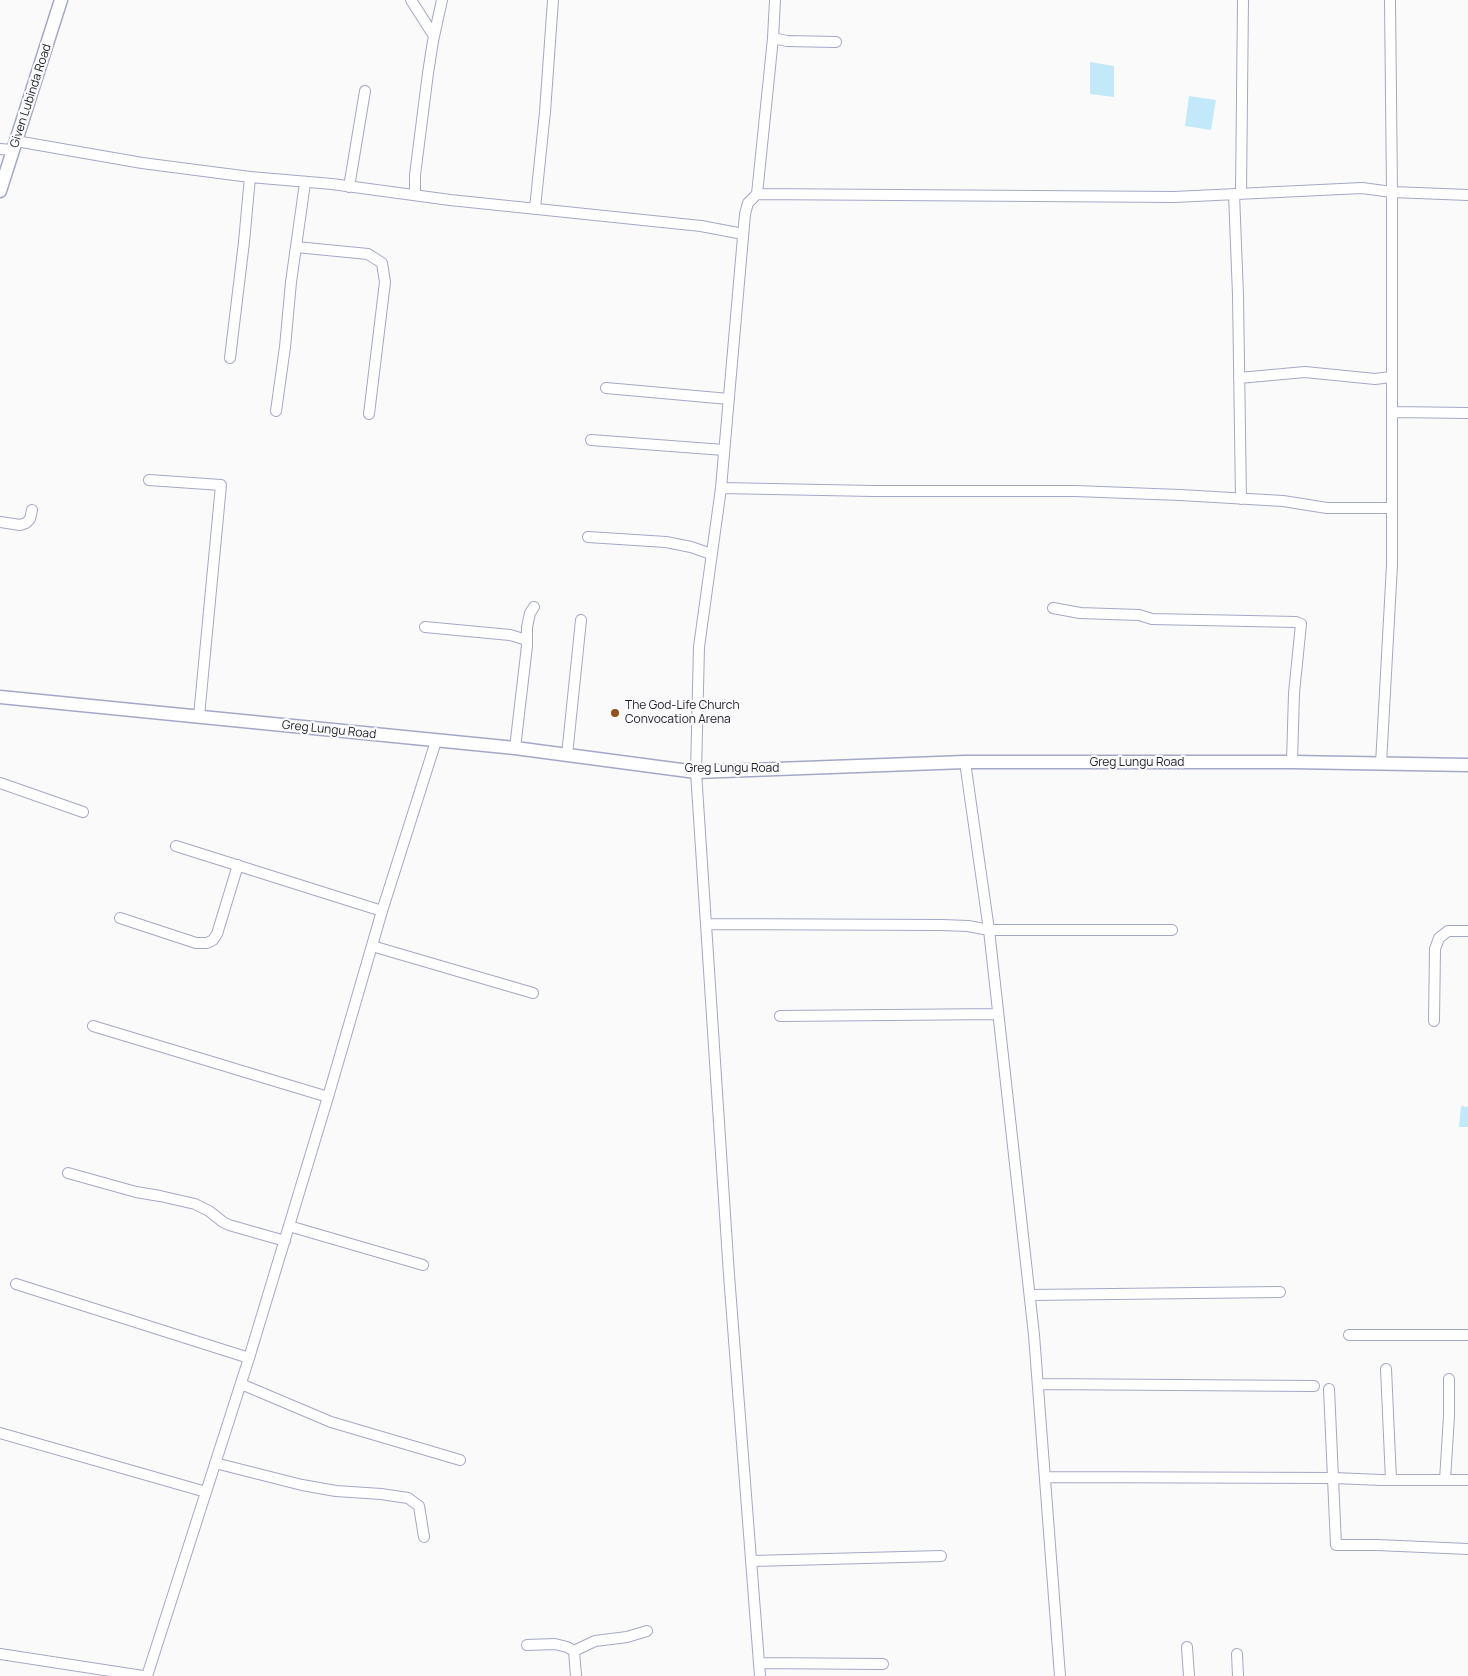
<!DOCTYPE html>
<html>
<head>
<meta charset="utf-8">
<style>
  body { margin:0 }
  canvas { display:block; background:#fafafa }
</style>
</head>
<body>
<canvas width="1468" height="1676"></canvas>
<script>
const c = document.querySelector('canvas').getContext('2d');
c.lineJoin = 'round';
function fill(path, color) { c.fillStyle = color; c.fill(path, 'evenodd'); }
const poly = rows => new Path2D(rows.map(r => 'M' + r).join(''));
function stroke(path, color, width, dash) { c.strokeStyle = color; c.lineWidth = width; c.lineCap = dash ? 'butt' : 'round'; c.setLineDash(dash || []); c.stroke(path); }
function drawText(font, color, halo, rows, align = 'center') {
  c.font = font + ' Manrope,sans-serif'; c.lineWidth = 4.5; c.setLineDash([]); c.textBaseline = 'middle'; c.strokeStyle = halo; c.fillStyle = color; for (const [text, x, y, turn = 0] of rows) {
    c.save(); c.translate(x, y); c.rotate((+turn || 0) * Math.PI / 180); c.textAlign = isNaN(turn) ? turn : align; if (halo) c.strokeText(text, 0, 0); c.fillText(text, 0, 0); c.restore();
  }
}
fill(poly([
  [1090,62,1114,66,1114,97,1090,94],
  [1189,96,1216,100,1211,130,1185,126],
  [1461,1106,1468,1107,1468,1127,1459,1127]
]), '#c2e9fa');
const minor = poly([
  [411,0,434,36],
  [773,38,787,41,836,42],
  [16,141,142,163,250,177,332,184,450,200,701,226,743,234],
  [0,149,13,150],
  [349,187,365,91],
  [1241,193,1243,0],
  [757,194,1174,197,1362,188,1392,192,1468,195],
  [1234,194,1238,295,1241,499],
  [415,195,415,175,428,73,433,41,442,0],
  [535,208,545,112,553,0],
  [296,247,368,254,382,263,385,282,369,414],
  [230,358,244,242,250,177],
  [1239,378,1305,372,1375,379,1391,377],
  [606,388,729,399],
  [276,411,285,347,291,282,305,183],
  [1392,412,1468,413],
  [591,440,724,450],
  [149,480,221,485,199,716],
  [721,488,873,491,1075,491,1180,495,1283,501,1327,508,1391,508],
  [0,522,20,525,26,523,30,519,32,510],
  [588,537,666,542,691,547,711,554],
  [1053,608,1080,613,1139,615,1152,619,1296,622,1301,624,1294,693,1292,762],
  [425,627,510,635,527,640],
  [515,748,527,646,527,627,530,613,534,607],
  [567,755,581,620],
  [965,762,989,930,1034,1335,1060,1676],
  [1381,764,1392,565,1392,192,1390,0],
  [0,783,83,812],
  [176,846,382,911],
  [120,918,196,943,207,943,213,940,217,934,238,865],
  [706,924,942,925,968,926,989,930,1172,930],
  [372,946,533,993],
  [780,1016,998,1014],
  [1434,1021,1435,949,1439,938,1448,931,1468,931],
  [93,1026,328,1097],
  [68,1173,136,1192,160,1196,195,1204,209,1211,223,1222,229,1225,285,1241],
  [289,1226,423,1265],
  [16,1284,249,1358],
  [1030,1295,1280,1292],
  [1349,1335,1468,1335],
  [1386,1369,1391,1480],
  [241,1384,331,1422,460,1460],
  [1039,1384,1314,1386],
  [1329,1389,1336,1545,1377,1545,1468,1549],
  [0,1433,206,1492],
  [215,1463,302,1485,336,1491,381,1494,408,1498,419,1506,424,1537],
  [1045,1477,1334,1478,1382,1480,1468,1480],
  [1445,1480,1449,1416,1449,1379],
  [752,1561,941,1556],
  [527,1645,555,1644,567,1647,574,1651,576,1676],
  [1187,1647,1189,1676],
  [574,1651,595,1641,627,1637,647,1631],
  [0,1654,143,1676],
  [1237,1654,1238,1676],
  [759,1663,883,1664],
  [147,1676,249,1358,328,1097,382,911,436,741],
  [760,1676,729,1275,696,772,699,647,721,488,745,214,748,203,757,194,773,38,775,0]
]);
const tertiary = poly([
  [0,191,61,0],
  [0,697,515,748,696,772,965,762,1292,762,1468,765]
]);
stroke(minor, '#a4a8c8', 12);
stroke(tertiary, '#a4a8c8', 15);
stroke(minor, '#fff', 10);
stroke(tertiary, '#fff', 12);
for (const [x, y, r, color] of [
  [615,713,5,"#91511a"]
]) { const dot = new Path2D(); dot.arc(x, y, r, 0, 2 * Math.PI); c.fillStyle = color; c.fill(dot); stroke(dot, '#fafafa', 2); }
drawText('12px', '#1d1f2b', '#fafafa', [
  ["Given Lubinda Road",31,96,-72],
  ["Greg Lungu Road",329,730,6],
  ["Greg Lungu Road",1137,763],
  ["Greg Lungu Road",732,769]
]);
drawText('12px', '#1d1f2b', '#fafafa', [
  ["The God-Life Church",625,706],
  ["Convocation Arena",625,720]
], 'left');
</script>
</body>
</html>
